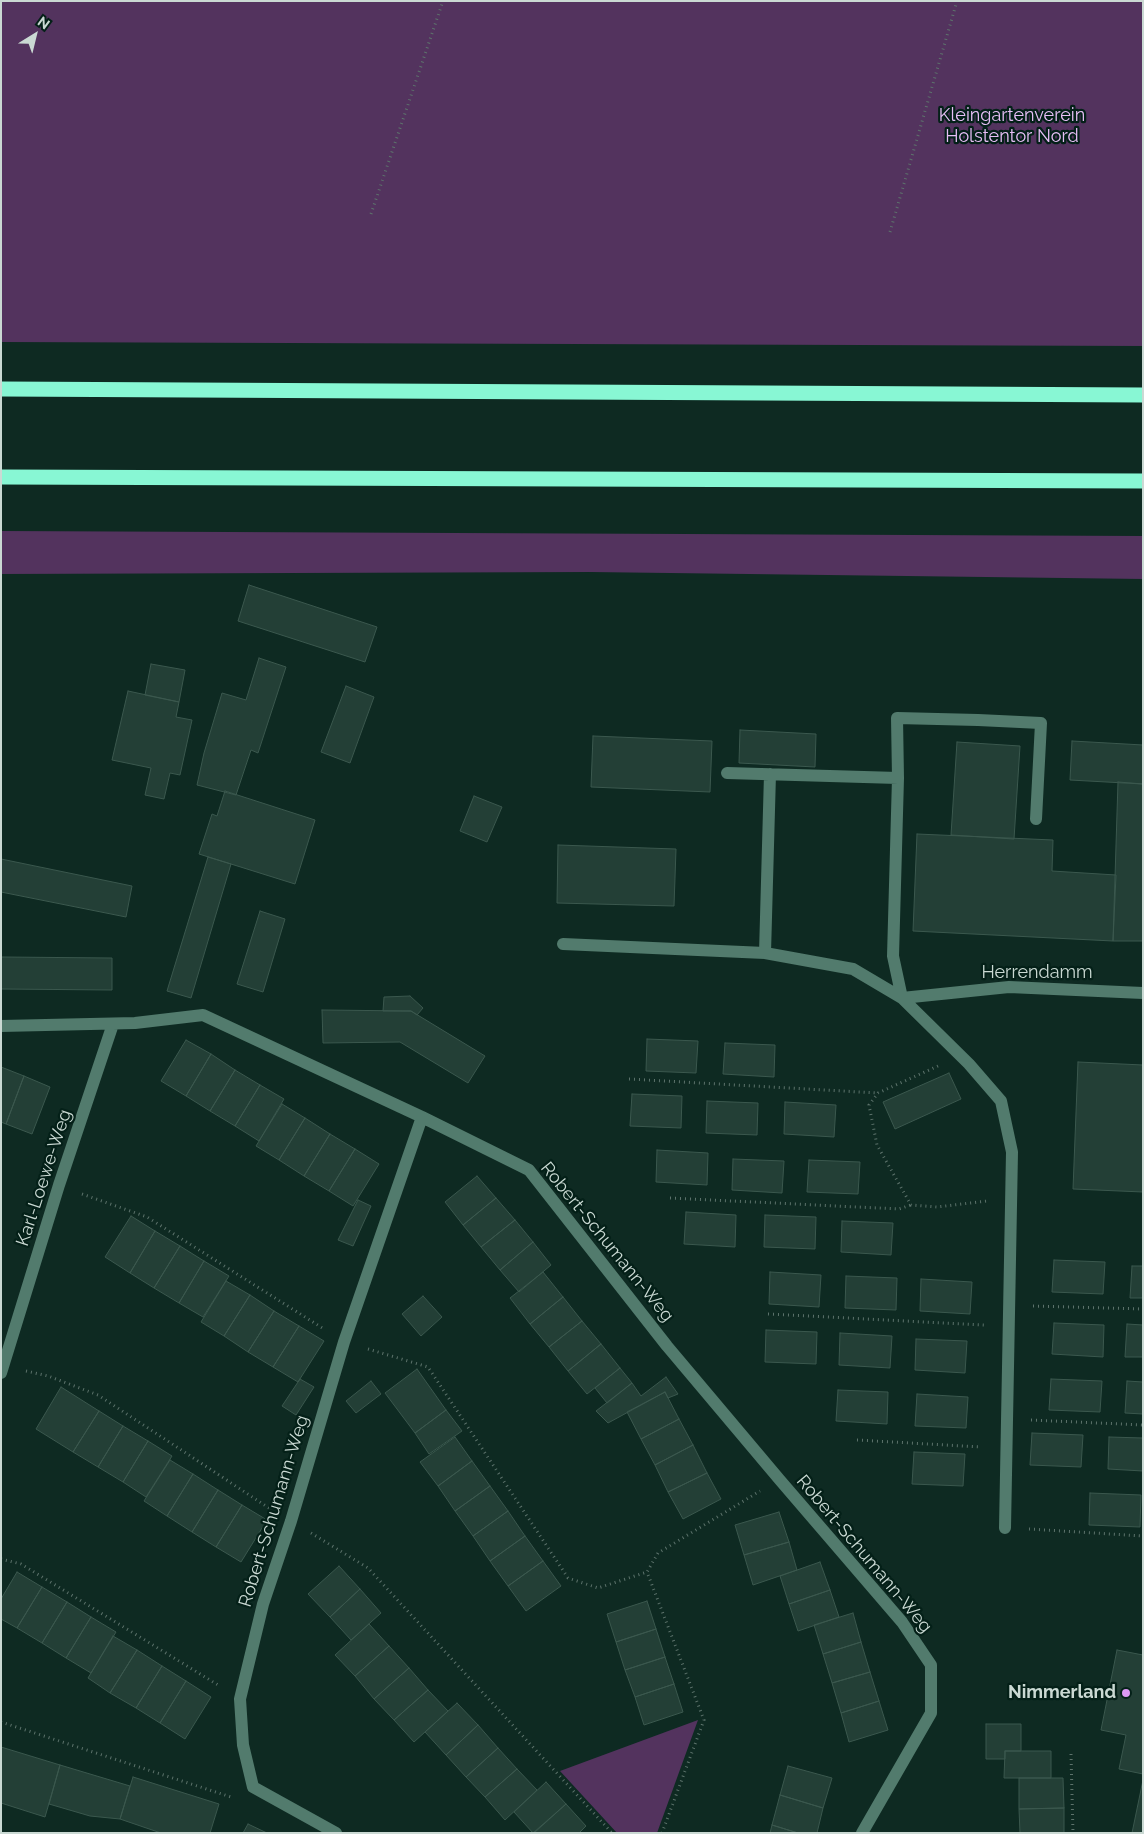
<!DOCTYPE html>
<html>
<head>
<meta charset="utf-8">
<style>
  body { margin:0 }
  #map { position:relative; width:1144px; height:1834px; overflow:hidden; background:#0e2a22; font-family:Raleway,sans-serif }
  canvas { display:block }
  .frame { position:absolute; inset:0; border:2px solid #cad9d3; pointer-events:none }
  .north { position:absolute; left:10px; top:10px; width:50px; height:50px; -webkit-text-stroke:4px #042018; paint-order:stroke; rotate:36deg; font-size:14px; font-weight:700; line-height:20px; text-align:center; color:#cad9d3 }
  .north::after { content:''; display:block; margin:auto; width:18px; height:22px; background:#cad9d3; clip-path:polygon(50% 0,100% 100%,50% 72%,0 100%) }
</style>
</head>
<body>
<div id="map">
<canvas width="1144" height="1834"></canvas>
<div class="frame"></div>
<div class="north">N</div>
</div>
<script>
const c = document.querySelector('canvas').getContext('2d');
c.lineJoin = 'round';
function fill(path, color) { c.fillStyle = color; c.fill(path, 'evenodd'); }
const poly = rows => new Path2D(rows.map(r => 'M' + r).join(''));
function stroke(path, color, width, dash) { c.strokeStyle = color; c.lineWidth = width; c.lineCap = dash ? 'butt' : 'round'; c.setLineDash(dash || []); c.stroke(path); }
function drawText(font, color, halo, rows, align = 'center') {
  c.font = font + ' Raleway,sans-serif'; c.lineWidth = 4.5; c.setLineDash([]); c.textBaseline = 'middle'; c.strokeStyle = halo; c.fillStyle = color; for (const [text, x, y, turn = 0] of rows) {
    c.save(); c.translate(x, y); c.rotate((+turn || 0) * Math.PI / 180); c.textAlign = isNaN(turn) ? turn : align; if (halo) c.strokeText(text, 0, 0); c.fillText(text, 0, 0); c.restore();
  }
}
fill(poly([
  [1,1,1143,1,1143,346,1,342],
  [1,531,1143,536,1143,579,590,572,1,574],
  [698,1720,657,1833,617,1833,560,1771]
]), '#53335e');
const building = poly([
  [249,585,377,627,365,662,238,621,249,585],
  [259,658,286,667,258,753,251,750,236,795,197,785,204,753,222,693,246,700,259,658],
  [151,664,185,670,179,702,145,695,151,664],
  [346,686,374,697,350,763,321,752,346,686],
  [128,691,179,702,176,717,192,720,180,775,170,773,164,799,145,795,151,768,112,760,128,691],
  [740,730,816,734,815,767,739,763,740,730],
  [593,736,712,741,710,792,591,787,593,736],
  [1072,741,1143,745,1143,784,1070,780,1072,741],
  [957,742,1020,746,1014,839,951,835,957,742],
  [1118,782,1143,784,1143,941,1113,941,1118,782],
  [225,791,315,820,295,884,199,854,212,814,217,816,225,791],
  [474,796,502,807,487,842,460,831,474,796],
  [917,834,1053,840,1052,871,1116,875,1113,941,913,931,917,834],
  [558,845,676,849,674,906,557,903,558,845],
  [208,857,231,864,191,998,167,991,208,857],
  [1,859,132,886,126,917,1,892,1,859],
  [260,911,285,919,263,992,237,984,260,911],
  [1,957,112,958,112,990,1,989,1,957],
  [410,996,423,1008,417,1015,411,1011,383,1011,384,997,410,996],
  [322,1010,411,1011,485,1056,468,1083,400,1042,323,1043,322,1010],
  [647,1039,698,1041,696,1073,646,1071,647,1039],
  [186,1040,211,1054,186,1096,161,1081,186,1040],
  [725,1043,775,1045,774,1077,723,1074,725,1043],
  [211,1054,235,1070,210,1111,186,1096,211,1054],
  [1078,1062,1143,1065,1143,1192,1073,1189,1078,1062],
  [1,1067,24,1076,6,1124,1,1122,1,1067],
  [235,1070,260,1085,235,1126,210,1111,235,1070],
  [949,1073,961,1099,895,1129,883,1102,949,1073],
  [24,1076,50,1087,32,1134,6,1124,24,1076],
  [260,1085,284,1099,259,1141,235,1126,260,1085],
  [632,1094,682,1096,681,1128,630,1126,632,1094],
  [707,1101,758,1103,757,1135,706,1133,707,1101],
  [785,1102,836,1105,834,1137,784,1134,785,1102],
  [282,1104,305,1118,279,1160,256,1146,282,1104],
  [305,1118,330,1134,304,1176,279,1160,305,1118],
  [330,1134,355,1149,329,1191,304,1176,330,1134],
  [355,1149,379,1164,353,1206,329,1191,355,1149],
  [657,1150,708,1153,707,1185,656,1182,657,1150],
  [733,1159,784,1161,782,1193,732,1190,733,1159],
  [809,1160,860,1162,858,1194,807,1192,809,1160],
  [477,1176,496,1198,463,1225,445,1202,477,1176],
  [496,1198,515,1220,481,1247,463,1225,496,1198],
  [358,1200,371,1206,353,1246,338,1240,358,1200],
  [686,1212,736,1215,735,1247,684,1244,686,1212],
  [765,1215,816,1217,815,1249,764,1247,765,1215],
  [131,1216,155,1231,130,1273,105,1257,131,1216],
  [515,1220,533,1242,500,1270,481,1247,515,1220],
  [842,1221,893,1223,891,1255,841,1252,842,1221],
  [155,1231,180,1246,154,1288,130,1273,155,1231],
  [533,1242,551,1265,519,1292,500,1270,533,1242],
  [180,1246,204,1261,179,1303,154,1288,180,1246],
  [1054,1260,1105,1262,1103,1294,1052,1292,1054,1260],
  [204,1261,229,1276,203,1317,179,1303,204,1261],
  [1132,1266,1143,1266,1143,1298,1130,1298,1132,1266],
  [543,1272,563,1297,530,1324,510,1298,543,1272],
  [770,1272,821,1275,819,1307,769,1304,770,1272],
  [846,1276,897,1278,896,1310,845,1308,846,1276],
  [921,1279,972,1282,970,1314,920,1311,921,1279],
  [226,1281,250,1295,224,1336,201,1322,226,1281],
  [250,1295,274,1311,248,1352,224,1336,250,1295],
  [423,1296,442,1317,421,1336,402,1314,423,1296],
  [563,1297,582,1321,549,1347,530,1324,563,1297],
  [274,1311,299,1326,273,1367,248,1352,274,1311],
  [582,1321,601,1344,568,1371,549,1347,582,1321],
  [1054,1323,1104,1325,1103,1357,1052,1354,1054,1323],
  [1127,1324,1143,1325,1143,1357,1125,1357,1127,1324],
  [299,1326,324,1341,298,1382,273,1367,299,1326],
  [766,1330,817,1332,816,1364,765,1362,766,1330],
  [840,1333,892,1336,890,1368,839,1365,840,1333],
  [916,1339,967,1341,965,1373,915,1370,916,1339],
  [601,1344,620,1368,587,1394,568,1371,601,1344],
  [620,1368,632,1383,607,1403,595,1388,620,1368],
  [417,1369,446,1410,415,1433,385,1393,417,1369],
  [666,1377,678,1394,668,1398,665,1392,608,1423,596,1411,632,1383,641,1396,666,1377],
  [300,1379,314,1387,296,1415,282,1406,300,1379],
  [1051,1379,1102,1381,1100,1412,1049,1410,1051,1379],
  [371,1381,381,1394,356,1413,346,1401,371,1381],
  [1127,1381,1143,1382,1143,1414,1125,1413,1127,1381],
  [61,1387,99,1411,73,1452,36,1429,61,1387],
  [838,1390,888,1392,887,1424,836,1421,838,1390],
  [665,1392,679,1419,641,1439,627,1412,665,1392],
  [917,1394,968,1397,966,1428,915,1426,917,1394],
  [446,1410,462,1431,429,1454,415,1433,446,1410],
  [99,1411,123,1426,98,1467,73,1452,99,1411],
  [679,1419,693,1445,655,1465,641,1439,679,1419],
  [123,1426,148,1441,123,1482,98,1467,123,1426],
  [1032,1433,1083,1435,1081,1467,1030,1465,1032,1433],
  [455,1437,472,1461,438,1486,420,1462,455,1437],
  [1109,1437,1143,1438,1143,1471,1108,1469,1109,1437],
  [148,1441,172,1456,146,1497,123,1482,148,1441],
  [693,1445,707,1473,668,1492,655,1465,693,1445],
  [914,1452,965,1454,963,1486,912,1484,914,1452],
  [170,1460,193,1474,167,1516,144,1501,170,1460],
  [472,1461,490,1486,455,1511,438,1486,472,1461],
  [707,1473,721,1499,683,1519,668,1492,707,1473],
  [193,1474,218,1490,192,1532,167,1516,193,1474],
  [490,1486,508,1511,473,1536,455,1511,490,1486],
  [218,1490,242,1505,216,1547,192,1532,218,1490],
  [1090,1493,1141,1495,1140,1527,1089,1525,1090,1493],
  [242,1505,267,1520,241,1562,216,1547,242,1505],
  [508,1511,525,1536,490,1561,473,1536,508,1511],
  [779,1512,789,1542,744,1555,735,1525,779,1512],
  [525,1536,543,1561,508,1586,490,1561,525,1536],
  [789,1542,797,1570,753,1585,744,1555,789,1542],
  [543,1561,561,1586,526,1611,508,1586,543,1561],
  [820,1562,830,1590,789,1604,780,1576,820,1562],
  [339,1566,360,1589,330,1617,308,1594,339,1566],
  [17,1572,42,1587,17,1628,1,1619,1,1599,17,1572],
  [42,1587,67,1602,42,1643,17,1628,42,1587],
  [360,1589,381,1613,351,1640,330,1617,360,1589],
  [830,1590,839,1617,798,1631,789,1604,830,1590],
  [647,1601,656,1629,616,1642,607,1614,647,1601],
  [67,1602,91,1617,66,1658,42,1643,67,1602],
  [853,1613,861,1642,823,1654,814,1625,853,1613],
  [91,1617,116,1632,91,1673,66,1658,91,1617],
  [369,1624,389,1646,355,1676,335,1655,369,1624],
  [656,1629,665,1657,625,1670,616,1642,656,1629],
  [113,1636,137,1650,110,1693,88,1678,113,1636],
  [861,1642,870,1672,832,1683,823,1654,861,1642],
  [389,1646,409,1668,374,1699,355,1676,389,1646],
  [137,1650,162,1666,136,1708,110,1693,137,1650],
  [1117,1650,1143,1655,1143,1774,1119,1769,1126,1735,1101,1730,1117,1650],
  [665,1657,674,1684,635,1697,625,1670,665,1657],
  [162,1666,186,1681,160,1723,136,1708,162,1666],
  [409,1668,428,1690,394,1720,374,1699,409,1668],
  [870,1672,879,1701,841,1713,832,1683,870,1672],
  [186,1681,211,1697,185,1739,160,1723,186,1681],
  [674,1684,683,1712,644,1725,635,1697,674,1684],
  [428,1690,448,1711,414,1742,394,1720,428,1690],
  [879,1701,888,1730,849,1742,841,1713,879,1701],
  [457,1703,478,1725,446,1755,425,1732,457,1703],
  [986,1724,1021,1724,1021,1751,1005,1751,1005,1759,986,1759,986,1724],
  [478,1725,498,1748,466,1777,446,1755,478,1725],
  [1,1747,60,1765,45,1817,1,1803,1,1747],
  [498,1748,517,1769,485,1797,466,1777,498,1748],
  [1005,1751,1051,1751,1051,1778,1004,1778,1005,1751],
  [60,1765,130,1786,120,1819,90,1816,49,1804,60,1765],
  [788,1766,832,1778,823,1808,780,1795,788,1766],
  [517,1769,537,1790,505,1820,485,1797,517,1769],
  [133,1777,219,1804,210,1833,161,1833,120,1819,133,1777],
  [1019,1778,1063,1778,1064,1808,1019,1809,1019,1778],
  [1143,1780,1143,1833,1132,1833,1143,1780],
  [546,1782,566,1804,533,1833,514,1812,546,1782],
  [780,1795,823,1808,817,1833,798,1833,772,1825,780,1795],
  [566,1804,586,1826,579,1833,534,1833,566,1804],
  [1064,1808,1064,1833,1020,1833,1019,1809,1064,1808],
  [248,1824,267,1833,243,1833,248,1824],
  [772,1825,798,1833,770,1833,772,1825]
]);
fill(building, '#233f36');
stroke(building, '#3b584e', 1);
stroke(poly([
  [371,214,443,1],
  [890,232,957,1],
  [938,1066,878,1093,869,1105,877,1145,911,1205,937,1207,987,1201],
  [629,1079,878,1093],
  [82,1194,147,1217,324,1329],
  [670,1198,899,1209,911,1205],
  [1033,1306,1143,1309],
  [768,1314,984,1325],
  [368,1349,428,1367,568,1578,598,1588,647,1572],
  [26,1371,48,1376,98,1395,269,1508],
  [1031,1420,1143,1425],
  [857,1440,981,1447],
  [1029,1529,1143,1536],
  [311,1533,368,1568,612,1833],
  [1,1559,21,1564,218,1685],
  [1,1722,231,1797],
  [1071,1754,1073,1833],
  [662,1833,704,1720,647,1572,658,1553,760,1491]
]), '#5d736c', 3, [1, 4]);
stroke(poly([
  [727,773,898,778],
  [563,944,765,953,853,969,902,998,969,1064,1001,1101,1012,1152,1005,1528],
  [765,953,770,774],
  [902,998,893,956,898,778,897,718,978,720,1041,723,1036,819],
  [902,998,1009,987,1143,993],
  [1,1026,135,1023,203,1015,422,1117,529,1170,667,1346,779,1479,902,1622,931,1665,931,1713,862,1833],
  [1,1373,59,1185,113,1024],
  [336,1833,253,1787,243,1745,240,1699,263,1604,291,1521,344,1342,422,1117]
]), '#527b6d', 12);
stroke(poly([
  [1,389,1143,395],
  [1,477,1143,481]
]), '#88f7d4', 15);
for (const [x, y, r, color] of [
  [1126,1693,5,"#dc99f4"]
]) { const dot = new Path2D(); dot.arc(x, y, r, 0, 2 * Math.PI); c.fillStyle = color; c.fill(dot); stroke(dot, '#042018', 2); }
drawText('18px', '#e7bef6', '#042018', [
  ["Kleingartenverein",1012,116],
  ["Holstentor Nord",1012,137]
]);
drawText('18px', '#cad9d3', '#042018', [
  ["Herrendamm",1037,973],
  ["Karl-Loewe-Weg",44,1178,-72],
  ["Robert-Schumann-Weg",607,1242,51],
  ["Robert-Schumann-Weg",274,1511,-73],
  ["Robert-Schumann-Weg",864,1554,50]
]);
drawText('bold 18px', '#cad9d3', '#042018', [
  ["Nimmerland",1116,1693]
], 'right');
</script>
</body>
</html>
